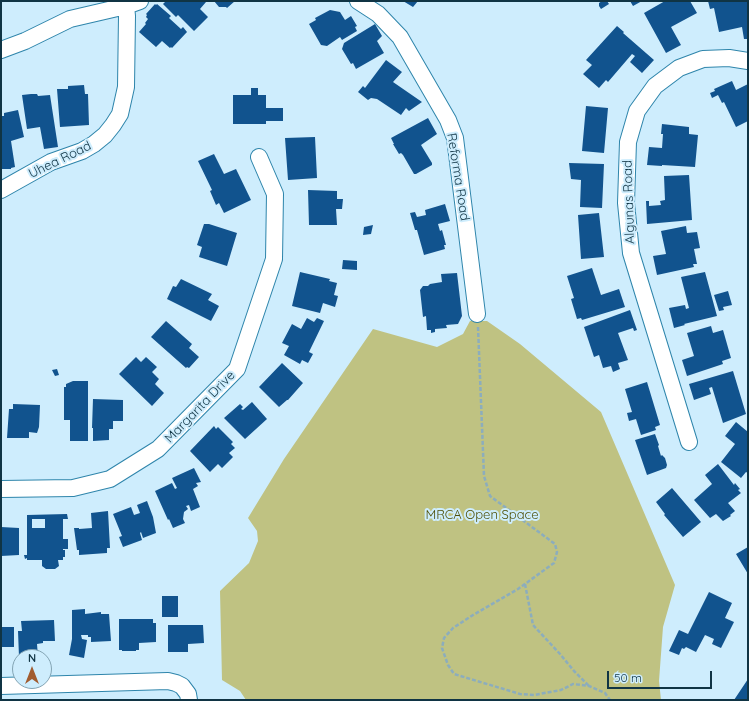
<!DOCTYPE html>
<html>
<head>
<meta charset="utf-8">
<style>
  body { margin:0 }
  #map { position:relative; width:749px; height:701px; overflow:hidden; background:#ceedfd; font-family:Quicksand,sans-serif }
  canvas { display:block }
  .frame { position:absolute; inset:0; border:2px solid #103444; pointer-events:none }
  .north { position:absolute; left:12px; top:649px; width:40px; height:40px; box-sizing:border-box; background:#ceedfd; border:1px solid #82a3b3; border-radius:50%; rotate:0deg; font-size:11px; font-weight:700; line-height:16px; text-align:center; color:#103444 }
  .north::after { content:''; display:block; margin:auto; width:14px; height:18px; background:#a15c30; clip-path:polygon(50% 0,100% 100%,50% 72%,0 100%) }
  .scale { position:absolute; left:607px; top:671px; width:105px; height:18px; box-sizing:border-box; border:2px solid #103444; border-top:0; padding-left:5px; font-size:12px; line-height:14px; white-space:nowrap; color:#103444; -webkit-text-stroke:3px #ceedfd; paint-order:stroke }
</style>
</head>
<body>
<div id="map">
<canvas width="749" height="701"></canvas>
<div class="frame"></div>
<div class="north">N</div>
<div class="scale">50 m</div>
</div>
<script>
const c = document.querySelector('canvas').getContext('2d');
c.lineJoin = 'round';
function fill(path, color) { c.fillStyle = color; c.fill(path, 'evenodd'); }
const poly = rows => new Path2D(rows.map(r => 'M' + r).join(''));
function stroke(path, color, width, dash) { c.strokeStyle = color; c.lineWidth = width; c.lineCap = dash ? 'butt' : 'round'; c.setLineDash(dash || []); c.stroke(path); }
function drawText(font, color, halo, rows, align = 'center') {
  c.font = font + ' Quicksand,sans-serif'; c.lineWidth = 4; c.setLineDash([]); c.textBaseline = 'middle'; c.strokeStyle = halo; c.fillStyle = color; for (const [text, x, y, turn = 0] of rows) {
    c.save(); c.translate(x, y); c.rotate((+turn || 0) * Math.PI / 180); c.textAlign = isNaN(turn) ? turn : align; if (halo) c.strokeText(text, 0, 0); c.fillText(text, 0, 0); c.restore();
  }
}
fill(poly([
  [470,321,487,321,520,344,601,412,675,585,663,627,659,681,661,700,246,700,240,691,222,680,220,591,249,563,258,541,257,531,248,518,284,459,373,329,437,347,463,334]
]), '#bfc282');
fill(poly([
  [164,1,205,1,206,2,200,9,208,17,194,31,178,15,176,17,163,4,165,2],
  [214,1,235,1,227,8,226,7,219,7],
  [403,1,418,1,413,7],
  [602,1,607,1,609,4,601,9,599,6,599,3],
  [630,1,642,1,633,6],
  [665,1,690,1,697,13,671,27,681,45,666,53,644,13],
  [708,1,737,1,737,2,748,1,748,39,744,39,742,27,719,32,714,8,710,9],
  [155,4,156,5,157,4,171,16,169,18,181,29,183,27,187,32,172,48,171,47,170,48,162,41,156,47,139,32,146,24,145,23,148,19,146,17,147,15,146,14],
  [330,10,340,12,345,20,351,16,357,26,355,27,357,31,342,40,340,37,327,46,321,45,309,24,316,20,315,18],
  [375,24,382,36,377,41,384,53,356,69,353,63,351,64,342,49,344,43],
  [617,26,624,32,623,33,654,60,642,73,630,62,635,56,632,54,608,82,606,80,599,88,583,74,592,65,586,60],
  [386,60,402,72,393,82,422,102,409,111,406,108,401,115,377,99,371,98,368,100,358,92,363,86,365,88],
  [732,81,736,90,748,84,748,121,736,127,724,102,722,103,718,95,712,98,710,93,715,91,714,89],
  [84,85,85,94,88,94,89,125,60,127,57,89,68,89,68,86],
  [251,88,258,88,258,95,266,95,266,108,283,108,283,121,266,121,266,124,233,124,233,95,251,95],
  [31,94,37,94,38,96,50,95,58,147,44,149,40,127,27,129,22,95],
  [586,106,608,108,604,153,582,151],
  [18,110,24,137,11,141,15,167,11,168,11,169,2,169,1,116,4,116,4,113],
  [428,118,437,134,421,145,432,163,432,165,416,174,414,174,403,155,401,153,399,154,393,144,394,144,391,138],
  [662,124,689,127,689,134,698,135,695,167,662,165,662,166,647,165,649,147,662,148,663,134,661,134],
  [315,137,317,178,288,180,285,138],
  [214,154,224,174,236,169,251,200,224,213,219,203,216,205,210,191,212,190,198,161],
  [569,163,604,164,602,208,580,207,581,180,571,179],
  [689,175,692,220,647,224,646,201,649,201,649,206,661,205,660,201,665,200,664,176],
  [308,190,337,191,337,199,343,199,342,209,336,209,337,225,309,225],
  [445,204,450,221,438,224,440,231,442,230,446,245,444,245,445,249,424,255,417,230,415,230,410,213,415,212,417,217,426,215,425,210],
  [599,213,604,257,581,259,578,215],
  [204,224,209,224,237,233,227,266,199,257,202,247,197,245],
  [373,225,371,234,363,235,364,227],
  [686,226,687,233,697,232,700,248,694,249,697,264,693,264,694,267,657,275,653,256,666,254,661,231],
  [343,260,357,261,357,270,342,269],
  [592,268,601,295,619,289,625,307,582,320,581,318,577,319,571,299,574,298,567,276],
  [300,272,330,279,329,281,337,283,334,295,338,296,335,307,323,303,320,313,292,306],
  [705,272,717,316,684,324,685,325,674,328,669,308,685,305,686,309,689,308,681,277],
  [457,273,462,316,458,324,446,325,447,328,435,329,435,332,431,333,431,330,427,330,426,316,423,317,420,290,423,286,428,286,430,284,442,282,441,274],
  [181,279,212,294,208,300,219,306,211,321,167,299,173,286,176,287],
  [728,291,732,305,723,307,724,310,719,311,714,295],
  [630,310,637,330,634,331,633,328,618,333,628,360,618,363,620,369,613,372,611,366,603,368,599,355,594,357,584,327],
  [307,318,314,322,317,318,324,321,309,352,313,354,308,363,302,360,300,364,284,355,289,346,282,343,292,324,301,329],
  [166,321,192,344,189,348,199,357,189,368,187,367,186,368,151,337],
  [711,326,713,333,723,330,731,358,722,361,723,364,687,376,682,360,694,356,687,333],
  [136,357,141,362,146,357,157,367,152,372,159,379,155,384,164,393,152,406,119,374],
  [282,363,303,383,288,400,287,400,279,407,259,387],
  [57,369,59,375,55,376,52,370],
  [733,371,746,414,723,423,712,387,709,388,711,394,694,400,689,384],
  [73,381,88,381,88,441,70,441,70,420,64,420,64,387,66,387,66,384],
  [647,382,660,425,655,427,656,430,641,435,636,419,629,421,627,413,632,412,625,389],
  [93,399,123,400,123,421,113,421,113,429,109,429,109,440,93,441,93,428,92,428],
  [252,402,267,419,245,439,224,418,240,404,243,407,241,409,243,410],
  [13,404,40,405,39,427,37,433,29,432,29,438,7,438,9,409,13,409],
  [736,422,748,432,748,473,746,472,741,478,721,462,735,444,725,436],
  [214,426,216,429,218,427,233,442,231,444,235,448,229,453,233,457,222,468,218,464,210,472,190,451],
  [655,434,659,445,658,446,661,456,662,455,665,458,667,465,666,468,647,475,635,440],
  [718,464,734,485,735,483,740,489,738,490,741,493,728,503,735,511,730,515,731,516,723,521,716,514,710,518,694,500,712,484,705,475],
  [194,468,201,482,196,483,198,486,193,489,200,507,191,511,189,505,186,506,188,509,184,512,183,519,185,523,173,528,169,519,168,520,155,491,172,483,175,489,177,488,172,478],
  [672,488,701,522,683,537,664,515,665,514,656,502],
  [147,501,153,517,156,533,143,538,141,532,140,533,142,540,123,547,119,537,122,536,113,514,131,507,134,515,140,513,137,505],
  [108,511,110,548,107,548,107,553,79,555,79,550,77,550,74,528,79,528,79,529,92,528,91,513],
  [67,514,68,519,63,519,63,539,68,539,68,549,63,549,63,550,65,550,65,557,63,557,63,560,58,560,59,566,55,569,46,569,42,566,42,560,27,560,27,558,25,559,24,555,27,555,27,515],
  [32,519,45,519,45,528,32,528],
  [1,527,19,528,19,555,1,556],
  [748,547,748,574,736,554],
  [709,592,732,603,725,618,734,622,721,648,712,644,714,639,705,635,696,652,686,647,684,649,682,648,679,655,669,651,679,630,688,634],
  [162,596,178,596,178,617,162,617],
  [85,609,85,614,101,612,101,614,109,614,111,641,91,642,91,637,88,637,88,635,81,635,82,639,87,640,84,658,69,655,72,639,72,610],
  [119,619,153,619,153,623,156,623,156,642,139,643,139,650,136,650,136,651,122,651,122,650,119,650],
  [54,620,55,641,43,641,43,643,37,644,38,657,19,657,18,631,22,631,21,621],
  [168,625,203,625,204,643,188,644,188,652,168,652],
  [1,627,14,627,14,647,1,647],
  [748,679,748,700,734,700]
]), '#11538e');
const street = poly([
  [358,1,378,14,400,37,448,120,455,138,477,314],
  [1,50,25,41,70,19,126,6,140,1],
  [1,190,51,162,82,151,94,144,105,135,113,125,120,114,126,87,127,16,126,6],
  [689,442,631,253,626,203,628,142,637,111,655,86,679,68,703,59,729,58,748,61],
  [1,489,73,488,110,479,158,449,237,369,274,259,275,194,259,157],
  [1,686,168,681,176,683,182,686,188,694,189,700]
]);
stroke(street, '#2e85ab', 18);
stroke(poly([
  [478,327,484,476,490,496,555,544,557,552,554,563,518,589,473,615,453,628,444,638,442,648,448,665,454,674,520,694,534,695,561,690,573,684,589,686,605,693,610,700],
  [525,584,533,625,560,654,574,671,589,686]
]), '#8cadbd', 2.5, [4, 2]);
stroke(street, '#fff', 16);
drawText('13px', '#103444', '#ceedfd', [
  ["Uhea Road",60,160,-26],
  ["Reforma Road",458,177,81],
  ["Algunas Road",629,202,-92],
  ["Margarita Drive",200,407,-46]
]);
drawText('13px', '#505109', '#ceedfd', [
  ["MRCA Open Space",482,515]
]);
</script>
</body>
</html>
